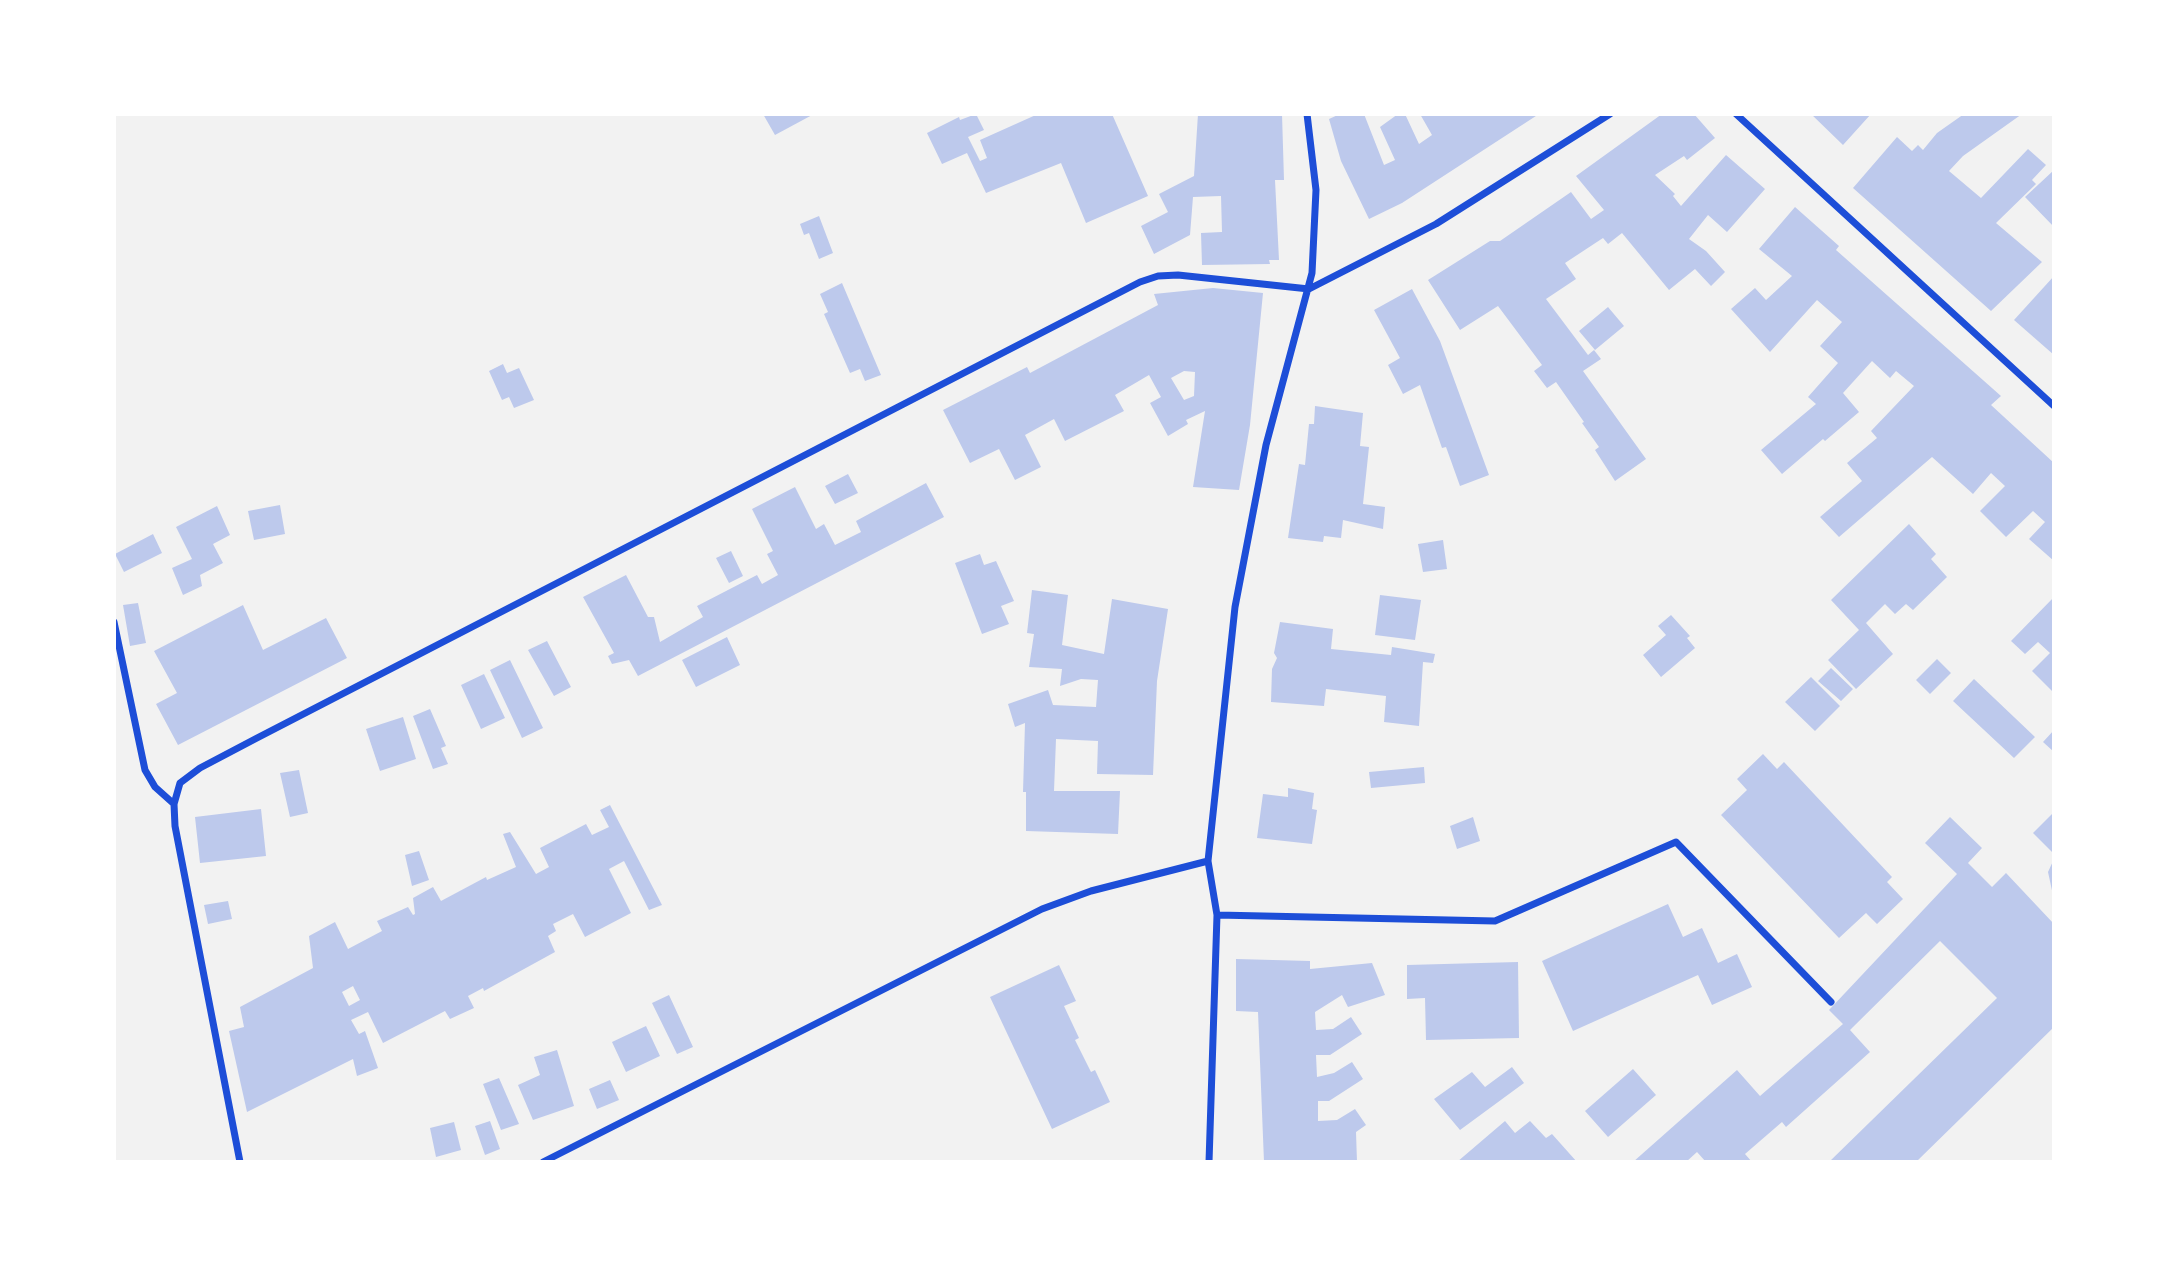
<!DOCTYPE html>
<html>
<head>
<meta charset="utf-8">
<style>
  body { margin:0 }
  #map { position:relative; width:2168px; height:1276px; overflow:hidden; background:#f2f2f2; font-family:Arial,sans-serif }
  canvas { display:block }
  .frame { position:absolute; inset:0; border:116px solid #fff; pointer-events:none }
</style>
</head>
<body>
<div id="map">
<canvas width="2168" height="1276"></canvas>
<div class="frame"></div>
</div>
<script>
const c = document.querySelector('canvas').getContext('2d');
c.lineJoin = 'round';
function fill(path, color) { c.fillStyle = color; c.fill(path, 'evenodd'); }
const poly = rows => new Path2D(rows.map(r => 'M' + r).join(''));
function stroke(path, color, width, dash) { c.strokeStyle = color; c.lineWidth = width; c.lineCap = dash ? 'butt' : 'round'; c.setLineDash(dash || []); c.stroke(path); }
fill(poly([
  [763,114,814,114,775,135],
  [976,114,984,130,968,137,980,161,987,158,980,140,1038,114,1112,114,1148,196,1086,223,1061,163,986,193,967,153,942,164,927,133,959,117,960,120],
  [1198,114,1282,114,1284,180,1275,180,1279,260,1269,260,1270,264,1202,265,1201,233,1222,232,1221,196,1193,197,1190,235,1154,254,1141,226,1168,212,1159,194,1194,176],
  [1340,114,1364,114,1384,165,1395,160,1380,127,1398,114,1405,114,1419,144,1432,135,1420,114,1539,114,1402,203,1369,219,1341,161,1329,119],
  [1662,114,1694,114,1715,138,1687,160,1684,156,1655,175,1675,194,1673,196,1681,206,1726,155,1765,189,1727,232,1708,215,1689,239,1706,251,1725,272,1711,286,1695,269,1669,290,1622,233,1608,244,1603,238,1565,263,1576,279,1546,299,1588,355,1594,350,1601,359,1583,371,1646,459,1615,481,1595,450,1599,447,1582,423,1584,422,1556,382,1547,388,1534,371,1542,365,1498,306,1460,330,1428,280,1490,241,1500,241,1571,192,1591,219,1604,210,1576,176],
  [1811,114,1871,114,1843,145],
  [1964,114,2022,114,1963,156,1949,171,1981,198,2028,149,2046,165,2032,180,2036,184,1996,223,2042,262,1991,311,1853,188,1897,137,1912,151,1918,145,1923,150,1937,133],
  [2054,170,2054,227,2025,197],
  [1795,207,1839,246,1836,250,2001,396,1991,405,2054,463,2054,561,2029,539,2045,522,2033,511,2006,537,1980,511,2005,486,1991,473,1973,494,1932,457,1839,537,1820,517,1862,481,1847,463,1877,438,1871,431,1914,386,1896,371,1890,378,1872,361,1843,393,1859,412,1825,441,1823,439,1782,474,1761,450,1816,404,1808,397,1838,363,1820,346,1842,322,1817,300,1770,352,1731,309,1755,288,1766,300,1792,276,1759,249],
  [819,216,833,253,819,259,809,233,804,235,800,224],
  [2054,276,2054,355,2014,320],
  [842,283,881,375,865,381,860,369,850,373,824,314,828,312,820,294],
  [1213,288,1263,293,1250,425,1239,490,1193,487,1205,411,1186,420,1188,424,1168,436,1150,403,1161,397,1149,375,1115,395,1124,411,1065,441,1054,419,1025,435,1041,467,1015,480,999,449,970,463,943,410,1027,367,1030,373,1158,305,1154,294],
  [1184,371,1195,372,1194,396,1184,400,1171,378],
  [1412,289,1440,341,1489,475,1460,486,1446,447,1442,448,1420,385,1403,394,1388,365,1400,358,1374,310],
  [1608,307,1624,326,1595,350,1579,331],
  [503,364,507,373,519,368,534,400,514,408,509,397,502,400,489,371],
  [1315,406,1363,413,1360,446,1369,447,1363,504,1385,507,1383,529,1343,520,1341,538,1324,536,1323,542,1288,538,1299,464,1305,465,1309,424,1314,424],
  [848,474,858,493,835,504,825,486],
  [926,483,944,517,638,676,629,660,612,664,608,656,614,653,583,597,626,575,648,617,654,617,660,642,703,617,697,606,757,575,762,584,778,575,767,554,773,551,752,509,795,487,816,529,824,524,835,545,861,532,856,521],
  [280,505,285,534,254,540,248,511],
  [217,506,230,535,213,544,223,563,200,575,202,586,183,595,172,568,192,559,176,527],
  [1909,524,1936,554,1931,559,1947,577,1913,610,1906,604,1895,614,1885,604,1866,623,1893,654,1856,689,1828,660,1859,630,1831,600],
  [153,534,162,553,124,572,115,554],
  [1443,540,1447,569,1423,572,1418,544],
  [731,551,743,576,729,583,716,558],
  [980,554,984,565,996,561,1014,601,1001,606,1009,624,982,634,955,563],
  [1032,590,1068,595,1062,645,1104,654,1112,599,1168,609,1157,681,1153,775,1097,774,1098,741,1056,739,1054,791,1120,791,1118,834,1026,831,1026,792,1023,792,1025,723,1015,727,1008,704,1048,690,1053,705,1096,707,1098,680,1081,679,1060,686,1062,669,1029,667,1034,634,1027,633],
  [1380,595,1421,600,1415,640,1375,635],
  [2054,597,2054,693,2032,671,2050,653,2038,642,2025,654,2011,641],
  [138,603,146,643,130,646,123,605],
  [243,605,263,650,326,618,347,658,178,745,156,704,177,693,154,651],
  [1671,615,1690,636,1687,638,1695,648,1661,677,1643,655,1666,635,1658,626],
  [1280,622,1333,629,1331,649,1391,655,1392,647,1435,654,1433,663,1423,662,1419,726,1384,722,1386,696,1326,689,1324,706,1271,702,1272,669,1277,658,1274,653],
  [727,637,740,665,696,687,682,660],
  [547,641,571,687,554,696,528,650],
  [1937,659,1951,673,1930,694,1916,680],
  [510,660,543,728,522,738,490,670],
  [1831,668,1853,689,1841,701,1818,681],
  [484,674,505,718,481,729,461,685],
  [1811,677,1840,706,1815,731,1785,702],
  [1974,679,2035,737,2014,758,1953,701],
  [430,709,446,746,441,748,448,764,433,769,413,716],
  [403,717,416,759,380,771,366,729],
  [2054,730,2054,752,2043,742],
  [1763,754,1777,769,1784,762,1892,877,1887,882,1903,899,1877,924,1866,913,1839,938,1721,815,1747,790,1737,779],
  [1424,767,1425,783,1371,788,1369,772],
  [299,770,308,813,290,817,280,773],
  [1288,788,1314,793,1312,809,1317,810,1312,844,1257,838,1263,794,1288,797],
  [610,805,662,905,649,910,624,861,609,869,631,913,585,937,573,914,553,924,556,931,548,936,555,952,484,991,483,988,468,996,474,1008,450,1019,445,1011,383,1043,368,1012,351,1020,359,1034,365,1031,378,1068,357,1076,353,1059,247,1112,229,1031,244,1027,240,1007,313,968,309,936,335,922,348,949,382,931,377,921,408,907,413,915,415,914,413,898,433,887,441,901,486,877,487,880,516,867,503,834,510,832,536,874,549,867,540,848,586,824,592,835,609,827,600,810],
  [353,986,360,1000,349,1006,342,992],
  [261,809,266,856,200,863,195,817],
  [2054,812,2054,854,2033,833],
  [1473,817,1480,841,1457,849,1450,826],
  [1950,817,1982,848,1968,863,1992,887,2006,873,2054,924,2054,1027,1916,1162,1829,1162,1997,998,1940,941,1850,1030,1870,1052,1786,1127,1782,1122,1745,1154,1752,1162,1706,1162,1697,1152,1686,1162,1633,1162,1737,1070,1760,1096,1843,1024,1829,1010,1957,874,1925,843],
  [419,851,429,880,412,886,405,855],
  [2054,859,2054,895,2053,895,2048,872],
  [228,901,232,919,208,924,204,905],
  [1668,904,1683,937,1702,928,1718,963,1737,954,1752,987,1712,1005,1698,975,1573,1031,1542,961],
  [1236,959,1310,961,1310,969,1372,963,1385,995,1348,1007,1342,995,1315,1012,1316,1030,1333,1029,1351,1017,1362,1034,1330,1055,1316,1055,1317,1077,1334,1073,1352,1062,1363,1079,1329,1101,1318,1101,1318,1121,1337,1120,1355,1109,1366,1125,1356,1132,1357,1162,1264,1162,1258,1012,1236,1011],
  [1518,962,1519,1038,1426,1040,1425,998,1407,999,1407,965],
  [1059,965,1076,1001,1064,1006,1079,1038,1075,1040,1091,1072,1095,1070,1110,1102,1052,1129,990,997],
  [669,995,693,1047,677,1054,652,1003],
  [646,1026,660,1056,626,1072,612,1042],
  [557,1050,574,1106,533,1120,518,1085,540,1075,534,1057],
  [1512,1067,1524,1083,1460,1130,1434,1099,1472,1072,1485,1087],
  [1633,1069,1656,1095,1608,1137,1585,1111],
  [499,1078,519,1124,501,1130,483,1084],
  [610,1080,619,1100,597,1109,589,1089],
  [490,1121,500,1149,485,1155,475,1126],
  [1505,1121,1515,1133,1530,1121,1546,1138,1552,1134,1577,1162,1457,1162],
  [454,1122,461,1150,436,1157,430,1128]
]), '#bdc9ec');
stroke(poly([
  [1736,114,2054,406],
  [1309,289,1436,224,1610,114],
  [114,622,145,770,155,787,174,804],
  [1217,915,1495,921,1676,842,1831,1002],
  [240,1162,175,826,174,804,180,783,200,768,257,738,1140,282,1158,276,1178,275,1309,289],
  [543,1162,1042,909,1091,891,1208,861],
  [1209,1162,1217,915,1208,861,1235,607,1266,445,1312,273,1316,190,1307,114]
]), '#1d4ed8', 7);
</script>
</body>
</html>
